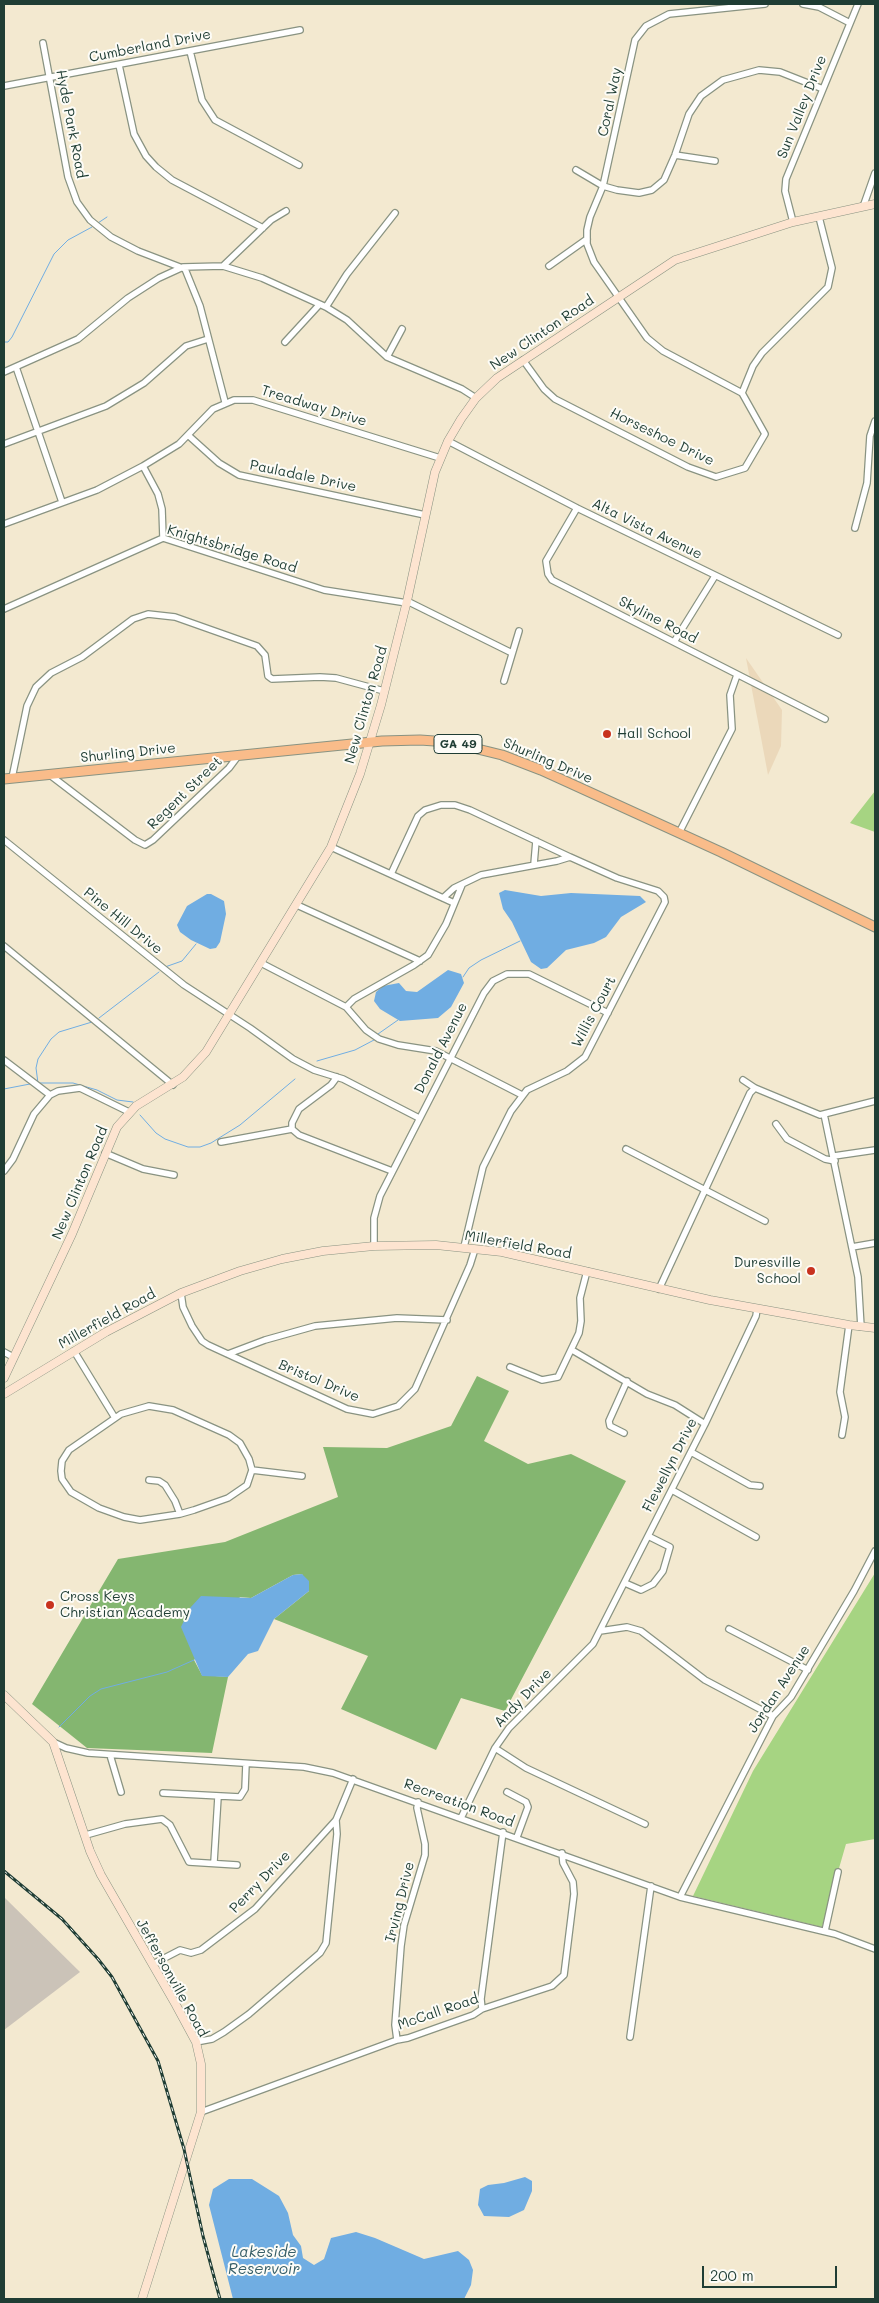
<!DOCTYPE html>
<html>
<head>
<meta charset="utf-8">
<style>
  body { margin:0 }
  #map { position:relative; width:879px; height:2303px; overflow:hidden; background:#f3e9d0; font-family:Mali,sans-serif }
  canvas { display:block }
  .frame { position:absolute; inset:0; border:5px solid #1f3d34; pointer-events:none }
  .scale { position:absolute; left:702px; top:2266px; width:135px; height:22px; box-sizing:border-box; border:2px solid #1f3d34; border-top:0; padding-left:6px; font-size:15px; line-height:18px; white-space:nowrap; color:#1f3d34; -webkit-text-stroke:4px #fdfcf7; paint-order:stroke }
</style>
</head>
<body>
<div id="map">
<canvas width="879" height="2303"></canvas>
<div class="frame"></div>
<div class="scale">200 m</div>
</div>
<script>
const c = document.querySelector('canvas').getContext('2d');
c.lineJoin = 'round';
function fill(path, color) { c.fillStyle = color; c.fill(path, 'evenodd'); }
const poly = rows => new Path2D(rows.map(r => 'M' + r).join(''));
function stroke(path, color, width, dash) { c.strokeStyle = color; c.lineWidth = width; c.lineCap = dash ? 'butt' : 'round'; c.setLineDash(dash || []); c.stroke(path); }
function drawText(font, color, halo, rows, align = 'center') {
  c.font = font + ' Mali,sans-serif'; c.lineWidth = 4; c.setLineDash([]); c.textBaseline = 'middle'; c.strokeStyle = halo; c.fillStyle = color; for (const [text, x, y, turn = 0] of rows) {
    c.save(); c.translate(x, y); c.rotate((+turn || 0) * Math.PI / 180); c.textAlign = isNaN(turn) ? turn : align; if (halo) c.strokeText(text, 0, 0); c.fillText(text, 0, 0); c.restore();
  }
}
fill(poly([
  [746,658,782,710,781,746,768,775]
]), '#ebd8ba');
fill(poly([
  [4,1897,80,1972,4,2030]
]), '#cbc3b8');
fill(poly([
  [875,791,875,832,850,823],
  [875,1573,875,1839,846,1844,822,1927,693,1896,753,1771]
]), '#a6d482');
fill(poly([
  [477,1376,509,1391,484,1441,528,1464,571,1454,626,1481,505,1711,461,1698,436,1750,341,1709,368,1656,274,1619,309,1591,302,1574,293,1575,251,1598,240,1597,194,1660,202,1675,228,1677,212,1753,87,1748,32,1704,118,1559,225,1542,338,1497,323,1447,387,1448,451,1426]
]), '#84b670');
fill(poly([
  [505,890,541,896,571,893,640,896,646,902,621,917,606,937,594,943,566,950,547,968,541,969,531,962,512,922,503,909,499,893],
  [207,894,211,894,224,901,226,914,220,942,216,948,210,949,191,940,180,932,177,925,187,906],
  [448,970,461,974,464,983,451,1007,438,1018,400,1021,380,1009,374,1001,376,992,383,986,399,983,406,991,417,992],
  [302,1574,309,1581,309,1591,274,1619,258,1651,248,1654,228,1677,202,1676,181,1627,190,1608,201,1596,251,1598,293,1575],
  [525,2177,532,2181,532,2191,524,2210,509,2217,484,2216,478,2205,480,2189,488,2185,504,2183],
  [229,2179,252,2179,279,2196,288,2213,293,2235,301,2246,303,2258,314,2265,324,2259,331,2238,356,2232,375,2238,424,2259,458,2251,469,2260,473,2270,471,2285,464,2299,233,2299,209,2205,213,2189]
]), '#70ade2');
stroke(poly([
  [98,223,107,217],
  [4,342,8,342,12,337,54,254,68,240,92,227],
  [165,967,182,961,196,944],
  [463,977,469,968,481,960,520,941],
  [99,1018,159,972],
  [378,1034,398,1020],
  [317,1061,355,1050,374,1040],
  [38,1083,73,1083,97,1090,117,1100,133,1102],
  [38,1083,36,1068,38,1059,51,1039,59,1032,92,1022],
  [4,1089,30,1084],
  [140,1115,156,1133,165,1139,188,1147,200,1147,211,1143,240,1125,295,1079],
  [59,1727,90,1696,101,1689,167,1672,194,1660]
]), '#70ade2', 1);
const street = poly([
  [803,4,819,7,850,23],
  [43,43,68,177,77,202,90,220,111,237,138,251,185,269,200,306,225,402],
  [190,51,202,100,215,120,299,165],
  [119,65,134,134,146,156,156,167,172,180,263,228],
  [4,86,300,30],
  [675,155,715,161],
  [576,170,603,186,617,190,639,193,652,190,664,180,675,155,689,114,701,96,723,80,759,70,780,72,823,89],
  [863,207,875,173],
  [793,222,785,191,786,179,858,4],
  [223,266,271,220,286,211],
  [549,266,587,239],
  [326,307,347,274,395,213],
  [285,342,319,305],
  [387,357,402,329],
  [523,360,544,389,555,399,688,467,716,477,745,468,765,434,742,393,663,351,647,338,594,262,587,244,587,230,590,217,603,186,635,40,646,26,669,14,765,4],
  [16,367,62,502],
  [4,372,78,339,128,298,159,278,183,267,223,266,262,278,326,307,347,320,387,357,462,389,476,398],
  [742,393,753,366,762,353,828,287,832,268,819,217],
  [189,436,219,463,239,475,425,515],
  [448,441,577,508,838,635],
  [4,444,106,406,144,383,186,346,208,339],
  [143,466,158,494,162,509,163,538],
  [577,508,546,561,548,574,552,580,825,719],
  [4,524,97,490,143,466,179,444,213,409,234,400,253,400,440,458],
  [855,528,867,483,870,436,875,421],
  [407,601,512,653],
  [4,609,163,538,324,590,407,603],
  [674,642,715,576],
  [504,681,519,631],
  [50,775,135,840,145,845,153,840,229,768,238,756],
  [12,778,27,706,36,687,51,673,82,657,133,619,148,614,175,617,257,646,265,655,268,676,272,679,320,677,336,678,384,691],
  [679,833,732,729,730,695,737,675],
  [4,840,184,985,250,1028,293,1059,314,1070,343,1079,419,1118],
  [331,847,454,903],
  [534,864,536,841],
  [391,874,418,816,425,810,441,805,455,805,470,810,570,857],
  [443,898,454,888,481,875,557,861,570,857,617,878,658,891,664,897,665,902,585,1057,567,1071,527,1090,511,1111,483,1167,464,1247],
  [297,905,420,961],
  [4,946,173,1085],
  [261,963,346,1007,366,1030,379,1039,398,1045,436,1051,522,1095],
  [346,1007,354,999,414,965,428,955,446,924,462,885],
  [4,1060,50,1095],
  [337,1077,331,1085,299,1109,292,1123,292,1129,299,1135,392,1171],
  [743,1080,755,1088,820,1115,875,1101],
  [824,1114,858,1277,861,1327],
  [776,1124,787,1139,825,1159,835,1161],
  [221,1142,292,1129],
  [626,1149,765,1221],
  [105,1153,143,1169,174,1175],
  [834,1156,875,1150],
  [4,1171,13,1159,34,1114,50,1095,58,1091,80,1088,129,1112],
  [374,1246,374,1218,380,1196,484,993,493,981,507,974,529,974,608,1013],
  [852,1247,875,1243],
  [659,1289,750,1093,755,1088],
  [181,1293,183,1307,192,1326,202,1341,208,1345,347,1409,373,1414,398,1406,415,1389,470,1265,475,1249],
  [572,1350,647,1394,675,1405,705,1424],
  [74,1351,115,1418],
  [4,1352,13,1357],
  [228,1354,265,1340,315,1326,397,1318,447,1320],
  [510,1367,542,1380,558,1377,579,1333,581,1321,580,1298,587,1271],
  [149,1406,173,1410,229,1435,240,1443,249,1459,252,1470,247,1485,228,1498,194,1510,180,1514,140,1520,124,1517,99,1508,71,1492,62,1479,61,1471,62,1461,69,1450,121,1414,149,1406],
  [624,1433,610,1426,609,1421,627,1381],
  [842,1435,845,1417,840,1392,849,1325],
  [691,1452,750,1485,760,1486],
  [252,1470,302,1476],
  [149,1480,159,1481,165,1485,175,1501,180,1514],
  [672,1490,756,1537],
  [625,1583,641,1590,653,1584,663,1571,670,1547,648,1536],
  [729,1629,808,1670],
  [600,1631,627,1627,641,1631,705,1680,773,1716],
  [53,1742,66,1748,88,1753,304,1767,333,1773,680,1897,835,1934,875,1949],
  [495,1748,526,1768,645,1824],
  [110,1755,121,1792],
  [507,1792,526,1802,528,1807,517,1837],
  [163,1793,240,1797,245,1789,246,1764],
  [461,1818,495,1748,509,1728,593,1644,705,1424,756,1316,757,1309],
  [86,1835,125,1824,162,1819,170,1825,189,1862,237,1865],
  [214,1862,218,1797],
  [680,1897,773,1716,791,1697,854,1591,875,1551],
  [825,1931,838,1872],
  [153,1964,180,1950,191,1953,201,1950,255,1909,336,1820,353,1779],
  [482,2009,481,1999,503,1832],
  [630,2037,651,1886],
  [397,2040,395,2025,401,1946,404,1925,425,1855,425,1844,417,1808,418,1802],
  [196,2042,212,2039,224,2032,249,2014,320,1953,326,1943,337,1834,336,1820],
  [201,2112,397,2040,408,2038,473,2015,482,2009,552,1986,564,1975,574,1894,573,1882,563,1863,562,1853]
]);
const secondary = poly([
  [4,1378,72,1234,117,1127,136,1106,183,1077,206,1052,331,847,360,774,381,705,407,601,435,472,448,441,461,419,476,398,497,378,675,260,793,222,875,204],
  [4,1394,106,1332,181,1293,240,1271,282,1259,323,1251,374,1246,436,1245,502,1252,710,1300,849,1325,875,1328],
  [4,1695,53,1742,90,1851,101,1875,176,2005,196,2042,201,2064,201,2112,142,2299]
]);
const primary = poly([
  [4,779,382,741,420,740,449,742,502,755,541,770,721,852,875,927]
]);
stroke(street, '#899382', 8);
stroke(secondary, '#899382', 9);
stroke(primary, '#899382', 11);
stroke(street, '#fff', 5.5);
stroke(secondary, '#fde4d0', 8);
stroke(primary, '#f9bc8a', 9);
const rail = poly([
  [4,1871,62,1919,98,1959,112,1977,158,2061,184,2149,203,2236,220,2299]
]);
stroke(rail, '#1f3d34', 3);
stroke(rail, '#fdfcf7', 1, [4]);
for (const [x, y, r, color] of [
  [607,734,5,"#c8321e"],
  [811,1271,5,"#c8321e"],
  [50,1605,5,"#c8321e"]
]) { const dot = new Path2D(); dot.arc(x, y, r, 0, 2 * Math.PI); c.fillStyle = color; c.fill(dot); stroke(dot, '#fdfcf7', 2); }
for (const [x, y, w] of [
  [458,744,48]
]) { const box = new Path2D(); box.roundRect(x - w / 2, y - 9.5, w, 19, 4); c.fillStyle = '#fdfcf7'; c.fill(box); stroke(box, '#1f3d34', 1); }
drawText('bold 12px', '#1f3d34', null, [
  ["GA 49",458,744]
]);
drawText('14px', '#1f3d34', '#fdfcf7', [
  ["Cumberland Drive",150,46,-11],
  ["Coral Way",610,102,-78],
  ["Sun Valley Drive",802,107,-68],
  ["Hyde Park Road",71,124,79],
  ["New Clinton Road",542,333,-34],
  ["Treadway Drive",314,406,17],
  ["Horseshoe Drive",662,437,26],
  ["Pauladale Drive",303,476,12],
  ["Alta Vista Avenue",647,529,26],
  ["Knightsbridge Road",232,549,17],
  ["Skyline Road",658,620,27],
  ["New Clinton Road",366,705,-74],
  ["Shurling Drive",128,753,-6],
  ["Shurling Drive",548,761,23],
  ["Regent Street",185,793,-44],
  ["Pine Hill Drive",123,921,39],
  ["Willis Court",594,1012,-62],
  ["Donald Avenue",441,1048,-63],
  ["New Clinton Road",80,1183,-67],
  ["Millerfield Road",518,1245,10],
  ["Millerfield Road",107,1319,-29],
  ["Bristol Drive",319,1381,23],
  ["Flewellyn Drive",670,1465,-63],
  ["Jordan Avenue",779,1689,-57],
  ["Andy Drive",523,1698,-46],
  ["Recreation Road",459,1803,20],
  ["Perry Drive",260,1882,-46],
  ["Irving Drive",400,1902,-76],
  ["Jeffersonville Road",172,1978,61],
  ["McCall Road",438,2012,-19]
]);
drawText('14px', '#1f3d34', '#fdfcf7', [
  ["Hall School",617,734],
  ["Duresville",801,1263,"right"],
  ["School",801,1279,"right"],
  ["Cross Keys",60,1597],
  ["Christian Academy",60,1613]
], 'left');
drawText('italic 15px', '#375f68', '#fdfcf7', [
  ["Lakeside",264,2252],
  ["Reservoir",264,2269]
]);
</script>
</body>
</html>
